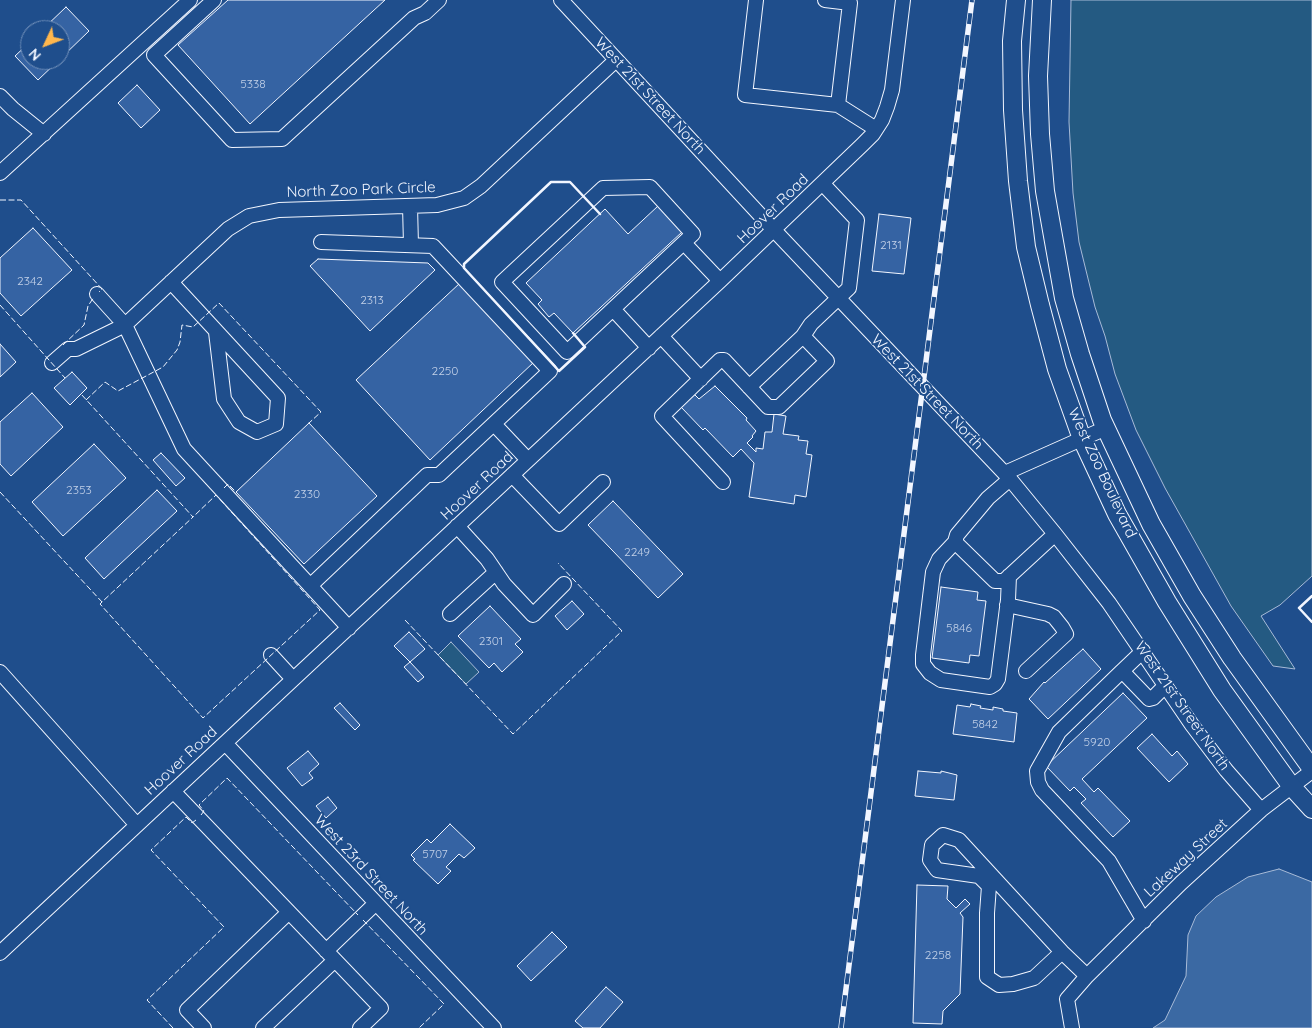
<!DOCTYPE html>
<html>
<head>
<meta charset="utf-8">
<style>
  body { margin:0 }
  #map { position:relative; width:1312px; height:1028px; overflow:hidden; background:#1f4e8c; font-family:Quicksand,sans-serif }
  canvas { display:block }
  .north { position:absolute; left:20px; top:20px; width:50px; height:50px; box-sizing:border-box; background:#1f4e8c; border:1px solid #7391ba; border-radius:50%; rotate:227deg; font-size:14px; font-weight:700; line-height:20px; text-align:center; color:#f2f6ff }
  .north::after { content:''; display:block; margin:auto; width:18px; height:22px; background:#ffb74d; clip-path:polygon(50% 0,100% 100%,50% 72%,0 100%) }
</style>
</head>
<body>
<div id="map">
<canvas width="1312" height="1028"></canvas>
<div class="north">N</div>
</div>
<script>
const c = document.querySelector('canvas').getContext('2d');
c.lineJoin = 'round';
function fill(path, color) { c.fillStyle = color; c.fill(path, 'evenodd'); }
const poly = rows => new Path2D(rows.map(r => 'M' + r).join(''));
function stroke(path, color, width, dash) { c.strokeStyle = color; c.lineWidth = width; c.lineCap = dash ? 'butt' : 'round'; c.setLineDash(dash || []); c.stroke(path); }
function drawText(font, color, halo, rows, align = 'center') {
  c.font = font + ' Quicksand,sans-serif'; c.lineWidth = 4; c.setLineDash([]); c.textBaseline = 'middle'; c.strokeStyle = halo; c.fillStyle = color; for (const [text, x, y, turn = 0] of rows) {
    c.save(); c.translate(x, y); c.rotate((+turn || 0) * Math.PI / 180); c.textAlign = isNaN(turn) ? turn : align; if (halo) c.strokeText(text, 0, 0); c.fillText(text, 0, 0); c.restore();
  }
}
const green = poly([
  [1071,0,1312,0,1312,576,1280,605,1261,616,1295,669,1273,666,1231,606,1165,488,1136,430,1115,374,1105,336,1095,307,1079,242,1073,193,1069,122,1071,0],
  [451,642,479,672,466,684,438,655,451,642]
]);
fill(green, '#245a82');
stroke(green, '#a8bbd7', 1);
const water = poly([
  [1279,869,1312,882,1312,1028,1153,1028,1165,1020,1186,976,1188,935,1196,916,1216,897,1248,877,1279,869]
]);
fill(water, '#3b69a3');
stroke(water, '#a8bbd7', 1);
const building = poly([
  [228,0,385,0,250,124,178,45,228,0],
  [66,7,89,31,60,59,60,30,42,30,66,7],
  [30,42,30,60,59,60,38,80,15,56,30,42],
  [137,85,160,110,141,128,118,103,137,85],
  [658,206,682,232,573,333,554,313,549,317,538,304,542,300,526,283,605,209,628,234,658,206],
  [879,214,911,218,904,274,872,271,879,214],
  [33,228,72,270,21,316,0,293,0,258,33,228],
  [318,259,428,263,435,270,370,331,310,266,318,259],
  [460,283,534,362,430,460,356,380,460,283],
  [0,344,16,362,0,377,0,344],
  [72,372,87,388,70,405,54,388,72,372],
  [715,386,747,418,746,420,756,431,752,436,753,437,747,443,756,452,756,448,763,449,765,432,772,432,774,414,786,416,783,434,799,436,798,440,808,441,806,454,812,455,806,497,795,495,794,504,749,497,754,463,741,449,733,457,705,428,703,430,681,407,694,394,699,399,715,386],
  [32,393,63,427,11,476,0,464,0,422,32,393],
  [309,423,377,496,304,564,236,492,309,423],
  [94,444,126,478,63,536,32,502,94,444],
  [161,453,185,478,176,486,153,460,161,453],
  [157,490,177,511,104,579,85,558,157,490],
  [613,501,683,574,658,598,588,525,613,501],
  [941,587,978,592,977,600,986,601,979,656,970,655,969,663,932,658,941,587],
  [572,601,584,614,567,630,555,616,572,601],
  [490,606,521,639,515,644,523,652,502,672,494,663,489,668,458,636,490,606],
  [409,632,425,649,410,662,394,646,409,632],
  [1083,649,1101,669,1048,719,1029,699,1044,682,1045,683,1083,649],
  [410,662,424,677,418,682,404,667,410,662],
  [1123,693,1147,718,1082,779,1094,792,1098,788,1130,821,1113,837,1081,803,1086,799,1074,787,1070,791,1046,766,1123,693],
  [340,703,360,725,355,730,334,708,340,703],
  [971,704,981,706,980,708,993,710,993,707,1003,709,1003,711,1017,713,1014,742,953,734,957,705,970,707,971,704],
  [1152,734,1172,756,1177,751,1188,764,1169,782,1137,748,1152,734],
  [308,751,319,764,309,773,313,778,302,786,287,768,308,751],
  [918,771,941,773,941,771,957,775,954,800,915,796,918,771],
  [328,797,337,808,326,818,316,806,328,797],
  [450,824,475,848,464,858,459,854,446,867,451,871,438,884,413,860,415,859,411,855,427,839,431,843,450,824],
  [917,885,948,886,947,899,956,908,965,899,970,904,960,913,963,917,960,994,943,1011,942,1024,913,1023,917,885],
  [552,932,567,947,531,981,517,966,552,932],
  [606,987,623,1002,600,1028,583,1028,575,1021,606,987]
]);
fill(building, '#3563a3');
stroke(building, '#f2f6ff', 1);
const minor = poly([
  [214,0,154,55,232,140,282,139,414,18,425,13,439,0],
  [561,0,774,230,1010,479,1055,534,1109,603,1192,725,1226,770,1261,810],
  [756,0,745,95,838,105,876,129],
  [825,0,850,3,838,105],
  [0,96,13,109,44,134],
  [0,173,190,0],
  [650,187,693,234,567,352,502,282,603,188,650,187],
  [410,206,411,245],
  [684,243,720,281],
  [171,282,278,398,276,424,257,432,239,422,224,399,216,332],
  [97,294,125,325,184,449,349,628],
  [613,309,649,348],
  [661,336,701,379],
  [52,363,68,349,76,349,125,325,228,229,249,216,279,210,437,205,464,198,481,186,616,60],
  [749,387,803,336,811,324,849,288,857,220,823,184],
  [494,424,528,460],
  [1005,473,1106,428],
  [512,475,559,524,603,482],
  [1010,479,988,498,957,535,955,542,995,581,1004,581,1055,534],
  [723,482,662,416,720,360,724,360,768,407,779,407,827,361,803,336],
  [457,526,487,559,504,584,533,615,564,584],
  [955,542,939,559,933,572,923,655,923,664,930,673,941,680,990,687,995,684,998,679,1008,600,1009,576],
  [310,586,427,475,439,475,550,371,433,246,321,242],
  [1007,605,1048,614,1054,617,1062,627,1066,634,1026,671],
  [450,614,496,572],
  [1143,651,1122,671,1149,699,1153,698,1165,686],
  [271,655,293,679],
  [1122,671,1059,732,1037,771,1038,782,1042,790,1109,861,1144,921],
  [0,672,136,824],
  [225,743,494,1028],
  [173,791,381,1008,360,1028],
  [326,951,376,903],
  [1062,952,1034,978,1013,984,999,985,987,977,987,913,989,886,979,876,937,870,930,860,932,845,943,835,959,840,1062,952,1087,976],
  [0,953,720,281,862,145,873,134,882,120,887,107,892,90,903,0],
  [204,1028,187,1010,289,912],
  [263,1028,335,960],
  [1072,1028,1067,999,1087,976,1181,883,1261,810,1312,771]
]);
const major = poly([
  [1016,0,1012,41,1013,110,1018,181,1026,247,1040,305,1057,369,1082,439,1117,514,1167,602,1222,690,1292,787,1312,809],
  [1042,0,1038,76,1040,134,1045,191,1064,298,1080,354,1102,420,1151,524,1192,596,1232,658,1312,769]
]);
stroke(minor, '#f2f6ff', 16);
stroke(major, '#f2f6ff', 20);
stroke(minor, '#1f4e8c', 14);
stroke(major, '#1f4e8c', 18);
const rail = poly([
  [841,1028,972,0]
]);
stroke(rail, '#f2f6ff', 5.5);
stroke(rail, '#1f4e8c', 4, [11]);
stroke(poly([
  [0,200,21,200,102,289,99,292],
  [0,305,65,378],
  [63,345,84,325,88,306,94,297],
  [86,400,105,382,118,391,163,367,177,350,180,342,182,325,193,327,219,303,321,412,309,423],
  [224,488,228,484,236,492],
  [0,492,102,602,193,517,81,394],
  [102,602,100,604,203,718,320,610,216,495,193,517],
  [405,620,513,734,622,631,558,563],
  [201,815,204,811,199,805,227,778,358,915],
  [363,920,444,1004,419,1028],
  [173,1028,147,1000,224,927,151,850,186,817,192,823,196,820]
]), '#f2f6ff', 1, [6, 2.5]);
stroke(poly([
  [573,333,585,347,559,371,464,268,464,264,551,182,570,182,600,214],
  [1312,596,1299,608,1312,622]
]), '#f2f6ff', 2.5);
drawText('12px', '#c3d1e8', null, [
  ["5338",253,84],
  ["2131",891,245],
  ["2342",30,281],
  ["2313",372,300],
  ["2250",445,371],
  ["2353",79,490],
  ["2330",307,494],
  ["2249",637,552],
  ["5846",959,628],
  ["2301",491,641],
  ["5842",985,724],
  ["5920",1097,742],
  ["5707",435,854],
  ["2258",938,955]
]);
drawText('15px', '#f2f6ff', '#1f4e8c', [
  ["West 21st Street North",650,96,47],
  ["North Zoo Park Circle",361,190,-2],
  ["Hoover Road",773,209,-44],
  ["West 21st Street North",927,392,46],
  ["West Zoo Boulevard",1102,473,65],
  ["Hoover Road",477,486,-43],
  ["West 21st Street North",1182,706,55],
  ["Hoover Road",181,761,-43],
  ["Lakeway Street",1186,858,-43],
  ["West 23rd Street North",371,875,47]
]);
</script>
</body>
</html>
